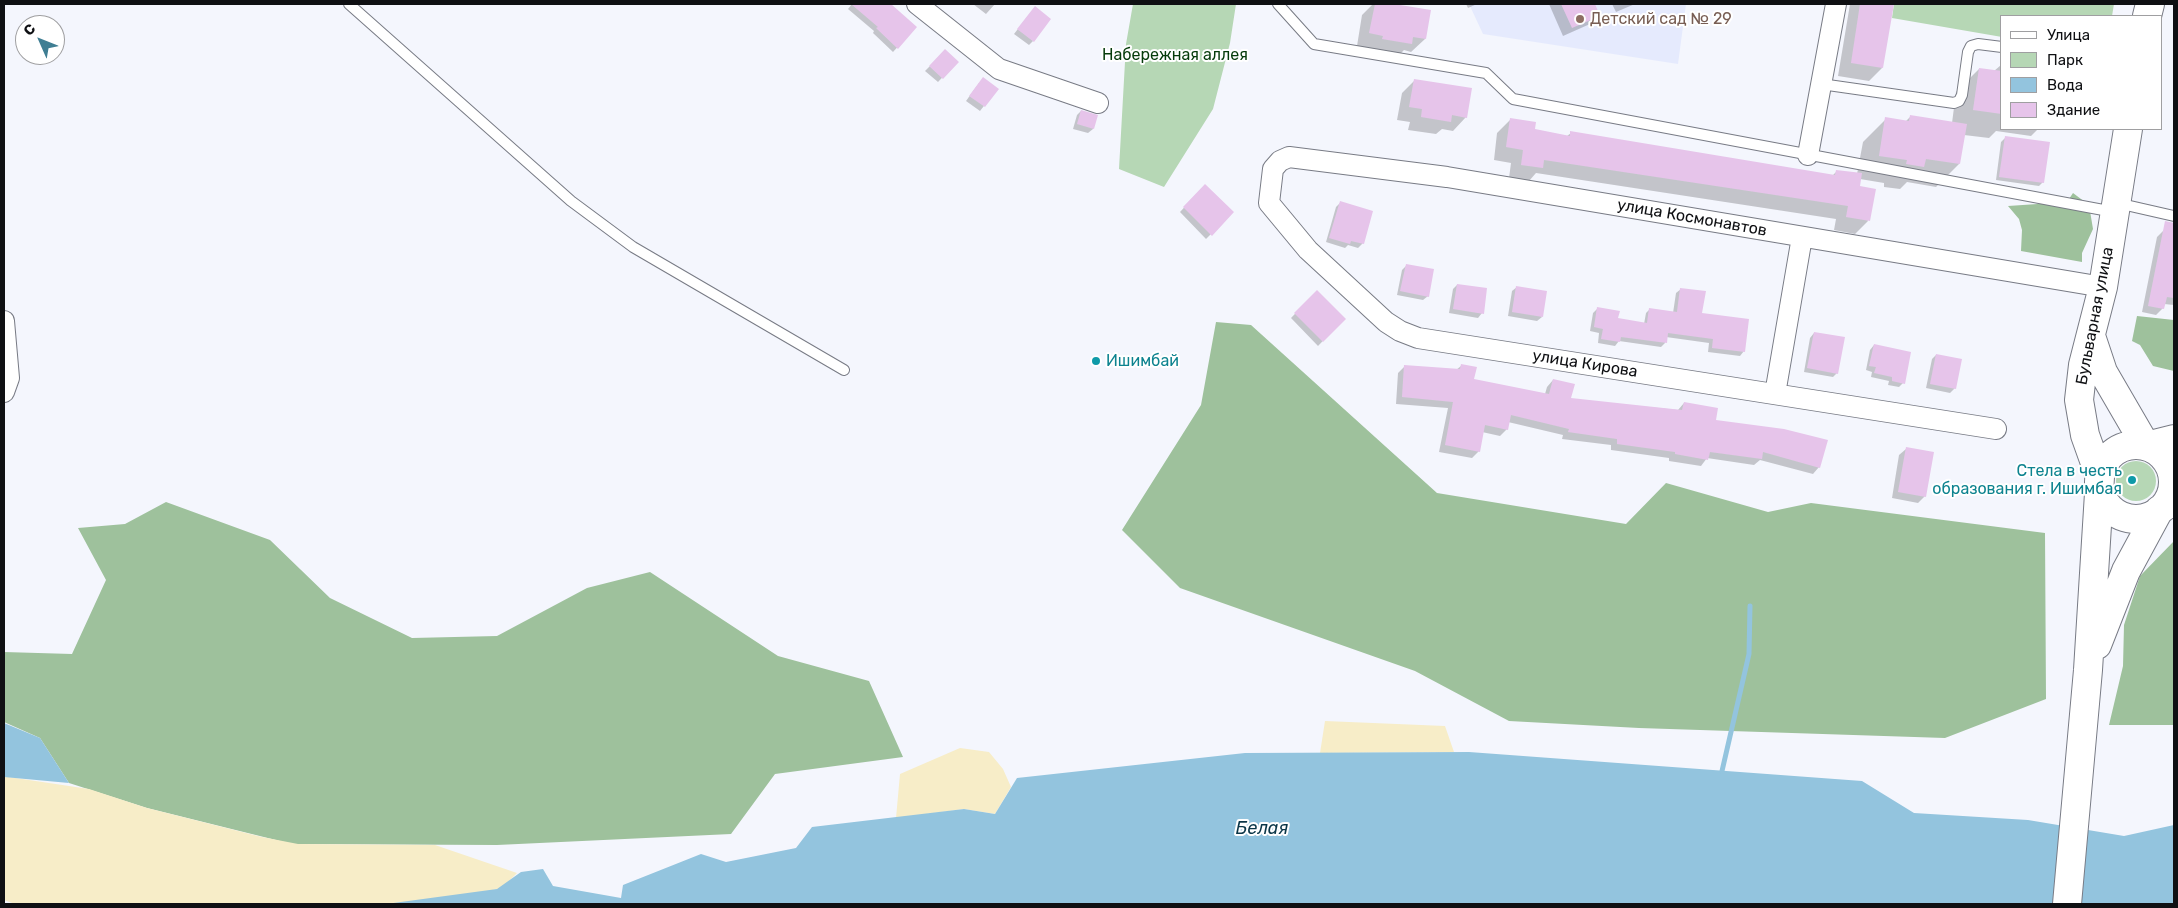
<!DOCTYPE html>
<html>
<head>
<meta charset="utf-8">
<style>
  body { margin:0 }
  #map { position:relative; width:2178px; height:908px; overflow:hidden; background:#f4f6fd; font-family:Rubik,sans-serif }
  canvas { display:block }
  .frame { position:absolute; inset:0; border:5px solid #0f1013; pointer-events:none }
  .legend { position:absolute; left:2000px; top:15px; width:162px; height:115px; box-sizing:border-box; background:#fff; border:1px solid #9f9fa1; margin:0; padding:6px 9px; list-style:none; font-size:15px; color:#0f1013 }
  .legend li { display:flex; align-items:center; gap:10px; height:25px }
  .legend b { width:25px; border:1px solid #9f9fa1 }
  .north { position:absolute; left:15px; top:15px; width:50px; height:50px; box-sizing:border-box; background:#fff; border:1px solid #9f9fa1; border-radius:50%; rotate:314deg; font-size:14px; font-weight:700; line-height:20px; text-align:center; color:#0f1013 }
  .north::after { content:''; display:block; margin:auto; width:18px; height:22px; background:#3f7e93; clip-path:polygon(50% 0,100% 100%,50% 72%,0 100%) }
</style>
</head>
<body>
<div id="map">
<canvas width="2178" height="908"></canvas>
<div class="frame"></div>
<ul class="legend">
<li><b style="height:6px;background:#fff"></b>Улица</li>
<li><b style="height:14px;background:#b6d7b5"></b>Парк</li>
<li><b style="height:14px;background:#93c4de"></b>Вода</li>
<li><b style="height:14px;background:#e6c4ea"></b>Здание</li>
</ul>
<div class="north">С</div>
</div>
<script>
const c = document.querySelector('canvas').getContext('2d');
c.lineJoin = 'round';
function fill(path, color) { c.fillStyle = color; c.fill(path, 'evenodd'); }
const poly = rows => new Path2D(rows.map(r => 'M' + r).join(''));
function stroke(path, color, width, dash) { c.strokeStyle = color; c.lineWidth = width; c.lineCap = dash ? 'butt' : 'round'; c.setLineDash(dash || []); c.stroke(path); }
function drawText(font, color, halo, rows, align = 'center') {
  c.font = font + ' Rubik,sans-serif'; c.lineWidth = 4; c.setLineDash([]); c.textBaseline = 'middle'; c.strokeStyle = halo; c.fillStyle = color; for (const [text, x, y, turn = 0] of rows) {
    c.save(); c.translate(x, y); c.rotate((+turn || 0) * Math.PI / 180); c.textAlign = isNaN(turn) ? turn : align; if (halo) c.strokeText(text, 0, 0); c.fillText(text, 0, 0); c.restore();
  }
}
fill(poly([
  [1469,4,1686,4,1678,64,1483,34]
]), '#e5eafd');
fill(poly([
  [1133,4,1236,4,1230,43,1213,109,1164,187,1119,169,1126,44],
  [1894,4,2114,4,2112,16,2002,16,2002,37,1892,18],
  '2116 481a20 20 0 1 1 40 0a20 20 0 1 1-40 0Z'
]), '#b6d7b5');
fill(poly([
  [2073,193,2089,205,2093,229,2082,253,2082,262,2021,251,2022,230,2019,219,2008,206,2067,202],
  [2137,316,2174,320,2174,371,2153,366,2140,345,2132,341],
  [1216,322,1251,325,1437,493,1626,524,1666,483,1768,512,1811,503,2045,533,2046,699,1945,738,1639,728,1509,721,1415,671,1180,588,1122,530,1201,405],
  [166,502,270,540,330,598,412,638,497,636,587,588,650,572,778,656,869,681,903,757,775,774,731,834,497,845,292,844,147,808,69,783,40,738,4,722,4,652,72,654,106,580,78,528,125,524],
  [2174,541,2174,725,2109,725,2123,666,2124,625,2140,576]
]), '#9ec19c');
fill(poly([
  [1325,721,1445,726,1454,752,1320,753],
  [960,748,989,752,1003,769,1011,787,995,814,964,809,896,818,900,774],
  [4,756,9,777,89,789,147,808,262,837,298,844,435,845,517,873,502,888,450,899,384,904,15,904,4,900]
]), '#f7edc8');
fill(poly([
  [4,723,40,738,69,783,4,777],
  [1469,752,1862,781,1914,813,2028,820,2124,836,2174,825,2174,904,386,904,497,889,521,872,543,869,553,886,621,898,623,885,701,854,726,862,796,848,812,827,964,809,995,814,1017,778,1245,753]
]), '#93c4de');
fill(poly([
  [852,4,888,4,916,27,893,52,873,33,874,31,848,9],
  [973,4,995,4,986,14],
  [1373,4,1388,4,1429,11,1425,39,1411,52,1404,50,1397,57,1357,46,1362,15],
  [1466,4,1477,4,1468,8],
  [1549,4,1594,4,1599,15,1590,24,1563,36],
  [1612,4,1635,4,1616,12],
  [1850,4,1892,4,1882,68,1869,81,1838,76],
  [1031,12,1033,41,1029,45,1014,34],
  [945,51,957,62,938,82,925,71],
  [2001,65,2002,129,2038,129,2031,136,1996,131,1989,138,1964,135,1959,164,1936,187,1907,182,1900,189,1884,187,1884,183,1860,179,1858,186,1868,221,1855,234,1834,230,1836,219,1536,173,1529,181,1509,178,1511,163,1494,160,1497,133,1511,119,1534,130,1567,136,1571,133,1832,176,1837,171,1857,174,1863,142,1886,119,1905,122,1911,116,1952,123,1956,92,1979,69,1994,71],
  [1415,80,1466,117,1453,131,1442,129,1436,134,1408,130,1410,122,1397,120,1402,93],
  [979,83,997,89,980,111,966,101],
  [1081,111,1096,115,1093,129,1088,133,1073,129,1077,115],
  [2006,137,2043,182,2039,186,1996,180,2001,142],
  [1205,185,1233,212,1206,239,1180,212],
  [1340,203,1363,243,1358,248,1348,245,1345,248,1326,242,1336,207],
  [2164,230,2174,232,2174,305,2164,304,2163,308,2156,315,2142,312,2157,237],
  [1406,266,1428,296,1423,300,1397,295,1402,270],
  [1457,285,1482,313,1478,318,1449,313,1453,289],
  [1517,287,1542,317,1537,321,1508,316,1512,291],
  [1681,289,1701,315,1744,351,1740,356,1708,352,1709,343,1666,337,1665,343,1661,347,1619,341,1615,346,1598,343,1599,333,1590,331,1593,313,1598,308,1617,319,1644,324,1646,313,1650,309,1673,313,1676,293],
  [1317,291,1344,319,1318,346,1291,318],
  [1814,333,1837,373,1833,377,1804,372,1810,338],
  [1874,345,1903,383,1899,387,1888,385,1889,381,1871,377,1872,372,1866,370,1870,350],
  [1936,355,1955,388,1950,393,1926,388,1932,359],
  [1405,366,1456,370,1461,366,1473,380,1545,394,1547,387,1553,380,1570,399,1678,410,1684,403,1714,421,1819,467,1813,474,1760,460,1754,465,1707,458,1701,466,1669,461,1669,458,1611,450,1611,445,1562,439,1563,435,1508,422,1507,429,1500,436,1482,432,1479,451,1472,458,1439,452,1448,408,1396,404,1398,373],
  [1906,449,1925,496,1918,503,1892,498,1899,455]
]), '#0003');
stroke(poly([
  [1722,771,1749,654,1750,606]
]), '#93c4de', 5);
fill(poly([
  [851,4,891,4,917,27,898,49,876,28,878,27],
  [1375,4,1394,4,1431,10,1426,39,1413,37,1412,44,1382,39,1383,36,1369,33],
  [1561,4,1595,4,1600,16,1572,28],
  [1860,4,1894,4,1883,68,1851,63],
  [1035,6,1051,19,1034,42,1017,29],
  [945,49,959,62,943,79,929,66],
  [1979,68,2002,71,2002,114,1973,110],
  [983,77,999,89,985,107,969,96],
  [1414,79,1472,88,1467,118,1452,115,1451,122,1421,117,1422,109,1409,107],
  [1081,110,1098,115,1094,129,1077,124],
  [1910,115,1967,124,1960,164,1926,159,1924,167,1906,164,1907,160,1879,156,1885,117,1909,121],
  [1510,118,1536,122,1535,129,1570,136,1570,131,1835,175,1836,170,1862,173,1860,186,1876,189,1870,221,1846,217,1848,206,1544,160,1543,168,1521,165,1523,150,1506,147],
  [2005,136,2050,142,2044,183,1999,177],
  [1205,184,1234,212,1212,236,1183,207],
  [1340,201,1373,211,1364,244,1351,241,1350,244,1329,238],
  [2165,221,2174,223,2174,298,2167,297,2164,309,2148,306],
  [1406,264,1434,269,1429,297,1400,291],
  [1457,284,1487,288,1484,314,1453,309],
  [1516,286,1547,291,1543,317,1512,312],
  [1680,288,1706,291,1702,313,1749,319,1745,352,1712,348,1713,339,1668,333,1667,343,1621,337,1620,342,1601,339,1603,329,1594,327,1597,307,1620,311,1618,318,1647,323,1649,308,1677,312],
  [1317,290,1346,319,1323,342,1294,313],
  [1814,332,1845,337,1838,374,1807,368],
  [1874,344,1911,352,1905,384,1892,381,1892,377,1874,373,1876,367,1869,366],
  [1936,354,1962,359,1956,389,1930,384],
  [1461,364,1477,367,1474,379,1549,394,1553,379,1575,384,1571,398,1682,410,1684,402,1718,408,1716,420,1784,429,1828,440,1820,468,1763,452,1762,459,1710,452,1708,460,1675,454,1675,452,1617,444,1617,439,1568,432,1569,429,1511,415,1508,430,1485,425,1480,452,1445,445,1453,402,1402,397,1404,365,1460,369],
  [1906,447,1934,452,1926,497,1898,492]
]), '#e6c4ea');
const lane = poly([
  [349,4,571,201,633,247,844,370],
  [1278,4,1314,44,1486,73,1513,99,2114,212],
  [1821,84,1954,103,1959,101,1962,95,1968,52,1971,46,1978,44,2002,47],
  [2117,203,2174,216]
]);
const street = poly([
  [917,4,999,69,1098,103],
  [1808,155,1836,4],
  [4,321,9,378,4,392],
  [1775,394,1802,237],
  [1996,429,1418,338,1400,331,1386,322,1308,250,1269,203,1273,169,1280,161,1289,157,1447,177,2103,287]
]);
const secondary = poly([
  [2147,16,2150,4],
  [2091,336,2103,372,2146,446,2174,439],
  '2099 482a37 37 0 1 1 74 0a37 37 0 1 1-74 0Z',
  [2097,645,2126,571,2159,510,2164,507],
  [2067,904,2088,670,2100,477,2085,435,2079,400,2083,365,2103,287,2128,129]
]);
stroke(lane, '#787b85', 12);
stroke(street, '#787b85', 22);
stroke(secondary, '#787b85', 30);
stroke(lane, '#fff', 10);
stroke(street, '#fff', 20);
stroke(secondary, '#fff', 28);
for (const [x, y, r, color] of [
  [1580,19,5,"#8d6e63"],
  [1096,361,5,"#0f9aa8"],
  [2132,480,5,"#0f9aa8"]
]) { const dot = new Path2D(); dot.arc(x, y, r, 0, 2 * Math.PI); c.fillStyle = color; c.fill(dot); stroke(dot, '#fff', 2); }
drawText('16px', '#785e54', '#fff', [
  ["Детский сад № 29",1590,19]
], 'left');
drawText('16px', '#053b0a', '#fff', [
  ["Набережная аллея",1175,55]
]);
drawText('16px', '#0f1013', '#fff', [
  ["улица Космонавтов",1692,218,10],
  ["Бульварная улица",2095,316,-79],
  ["улица Кирова",1585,364,9]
]);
drawText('16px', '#0d838f', '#fff', [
  ["Ишимбай",1106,361],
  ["Стела в честь",2122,471,"right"],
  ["образования г. Ишимбая",2122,489,"right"]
], 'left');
drawText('italic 18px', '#0a3648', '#fff', [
  ["Белая",1262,829]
]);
</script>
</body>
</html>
